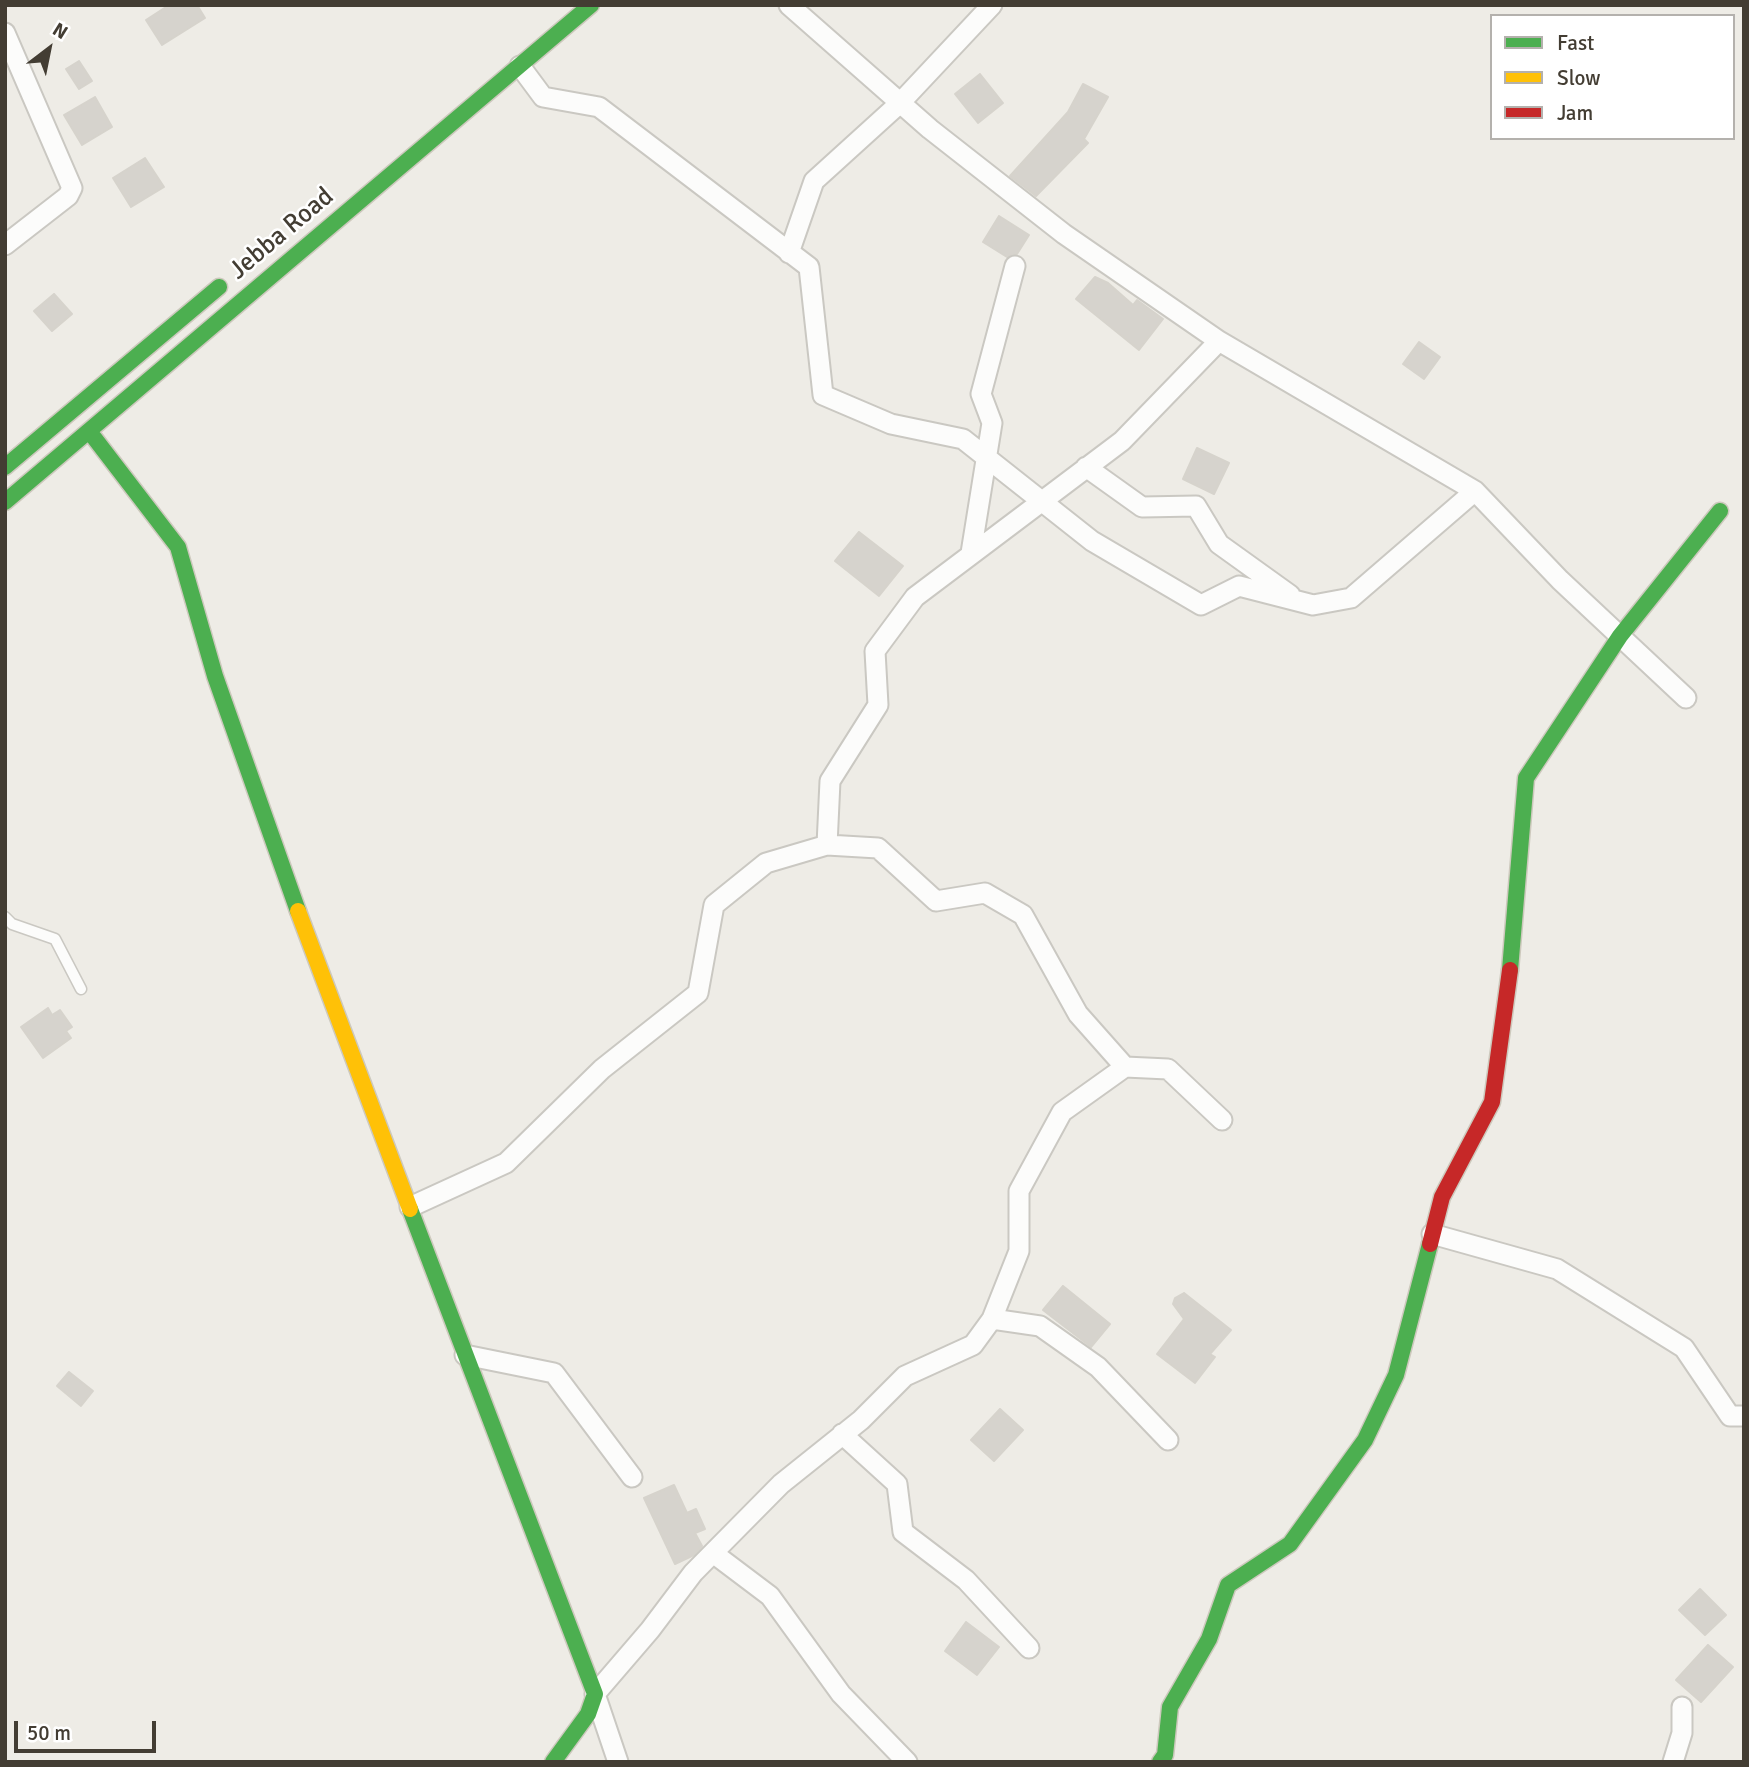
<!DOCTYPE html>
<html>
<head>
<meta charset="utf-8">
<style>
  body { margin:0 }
  #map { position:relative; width:1749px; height:1767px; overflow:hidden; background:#eeece6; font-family:Signika,sans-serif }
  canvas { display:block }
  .frame { position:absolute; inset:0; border:7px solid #433d33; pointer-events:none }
  .legend { position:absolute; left:1490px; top:14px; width:245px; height:126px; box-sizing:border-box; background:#fff; border:2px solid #b4b1ad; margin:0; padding:9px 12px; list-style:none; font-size:21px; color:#433d33 }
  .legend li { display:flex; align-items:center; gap:14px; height:35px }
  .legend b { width:35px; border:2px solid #b4b1ad }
  .north { position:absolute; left:14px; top:14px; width:70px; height:70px; -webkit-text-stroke:5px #fff; paint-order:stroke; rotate:32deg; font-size:19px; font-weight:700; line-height:28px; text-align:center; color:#433d33 }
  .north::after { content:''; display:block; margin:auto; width:24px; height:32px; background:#433d33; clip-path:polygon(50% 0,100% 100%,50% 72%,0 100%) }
  .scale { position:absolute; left:14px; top:1721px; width:142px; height:32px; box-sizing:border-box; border:4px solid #433d33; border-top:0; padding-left:9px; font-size:21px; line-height:24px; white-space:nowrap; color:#433d33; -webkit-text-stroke:5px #fff; paint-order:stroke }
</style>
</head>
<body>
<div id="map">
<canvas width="1749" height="1767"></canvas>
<div class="frame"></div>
<ul class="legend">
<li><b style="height:9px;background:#4caf50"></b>Fast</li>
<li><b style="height:9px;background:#ffc107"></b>Slow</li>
<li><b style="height:9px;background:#c62828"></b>Jam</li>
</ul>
<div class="north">N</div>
<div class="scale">50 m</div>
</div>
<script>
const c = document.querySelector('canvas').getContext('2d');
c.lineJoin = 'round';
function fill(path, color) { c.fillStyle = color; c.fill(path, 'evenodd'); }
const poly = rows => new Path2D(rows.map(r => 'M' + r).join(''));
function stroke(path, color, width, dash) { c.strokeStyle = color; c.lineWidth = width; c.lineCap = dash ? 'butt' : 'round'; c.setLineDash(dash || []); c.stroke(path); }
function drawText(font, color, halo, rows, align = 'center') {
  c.font = font + ' Signika,sans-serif'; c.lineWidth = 5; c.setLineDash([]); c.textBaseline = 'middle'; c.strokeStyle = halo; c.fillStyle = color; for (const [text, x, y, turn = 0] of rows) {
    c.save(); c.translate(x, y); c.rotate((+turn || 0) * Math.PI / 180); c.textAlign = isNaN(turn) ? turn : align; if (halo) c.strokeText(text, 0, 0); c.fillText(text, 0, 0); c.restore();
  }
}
const building = poly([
  [169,5,197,5,205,18,162,45,146,20,169,5],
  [79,61,92,81,79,89,66,69,79,61],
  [980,74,1003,103,978,123,955,94,980,74],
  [1083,84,1108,97,1084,139,1088,143,1036,196,1010,176,1068,112,1083,84],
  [95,97,112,127,82,145,64,115,95,97],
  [145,158,164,187,131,207,113,178,145,158],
  [999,216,1029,235,1017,254,1007,257,983,242,999,216],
  [1095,277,1108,283,1133,305,1137,300,1163,319,1139,350,1076,299,1095,277],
  [54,294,72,314,52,331,34,311,54,294],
  [1419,342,1440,357,1424,379,1403,364,1419,342],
  [1197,448,1229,463,1214,494,1183,479,1197,448],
  [859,532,903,566,879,596,835,561,859,532],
  [48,1008,52,1015,60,1010,72,1027,66,1031,71,1038,43,1058,21,1027,48,1008],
  [1063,1286,1110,1324,1091,1347,1043,1310,1063,1286],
  [1184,1293,1231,1330,1210,1354,1215,1357,1195,1383,1157,1354,1184,1319,1173,1304,1175,1298,1184,1293],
  [69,1372,93,1391,81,1406,57,1386,69,1372],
  [1000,1409,1023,1430,994,1461,971,1440,1000,1409],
  [674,1485,687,1513,696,1509,705,1529,695,1533,702,1546,694,1555,675,1564,644,1498,674,1485],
  [1700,1589,1726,1615,1705,1635,1679,1610,1700,1589],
  [966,1622,999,1647,977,1675,945,1651,966,1622],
  [1708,1645,1733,1667,1701,1702,1676,1680,1708,1645]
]);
fill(building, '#d6d3cd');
stroke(building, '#d6d3cc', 2);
const lane = poly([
  [5,917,12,924,55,939,81,989]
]);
const street = poly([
  [789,5,930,129,1064,234,1219,341,1475,491,1560,580,1686,698],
  [5,33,72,188,68,196,5,245],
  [520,66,543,97,599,107,809,267,823,395,891,424,963,439,1092,541,1201,605,1239,586,1313,605,1351,598,1475,491],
  [789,253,814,181,900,103,992,5],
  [1086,467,1142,507,1196,506,1219,544,1290,595],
  [971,553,992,423,981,394,1015,266],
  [1125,1067,1078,1014,1023,915,985,893,936,901,878,848,827,845,830,781,878,705,875,651,915,597,1122,441,1219,341],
  [410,1207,506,1163,602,1069,698,993,714,905,766,863,827,845],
  [1432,1234,1557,1269,1684,1348,1730,1416,1744,1416],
  [992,1319,1040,1326,1098,1367,1168,1440],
  [465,1355,554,1373,632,1477],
  [842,1434,897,1484,903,1532,966,1580,1029,1648],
  [713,1553,770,1596,841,1694,907,1762],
  [618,1762,595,1694,650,1630,693,1573,781,1484,861,1420,905,1376,973,1345,992,1319,1019,1251,1019,1191,1062,1112,1125,1067,1168,1069,1222,1120],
  [1673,1762,1682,1733,1682,1707]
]);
const fast = poly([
  [89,431,178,547,215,676,298,911],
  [5,467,219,287],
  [5,502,591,5],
  [1510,970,1526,778,1620,636,1720,511],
  [410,1209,595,1694,588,1714,553,1762],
  [1160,1762,1165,1755,1170,1707,1209,1639,1228,1585,1290,1544,1365,1440,1396,1375,1430,1244]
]);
const slow = poly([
  [298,911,410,1209]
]);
const jam = poly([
  [1430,1244,1442,1197,1492,1102,1510,970]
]);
stroke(lane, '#cac8c2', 13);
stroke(street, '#cac8c2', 23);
stroke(fast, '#cdc9bd', 19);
stroke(slow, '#cdc9bd', 19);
stroke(jam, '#cdc9bd', 19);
stroke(lane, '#fcfcfb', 10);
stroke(street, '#fcfcfb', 19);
stroke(fast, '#4caf50', 16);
stroke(slow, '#ffc107', 16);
stroke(jam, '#c62828', 16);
drawText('26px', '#433d33', '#fff', [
  ["Jebba Road",282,234,-40]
]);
</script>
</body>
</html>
